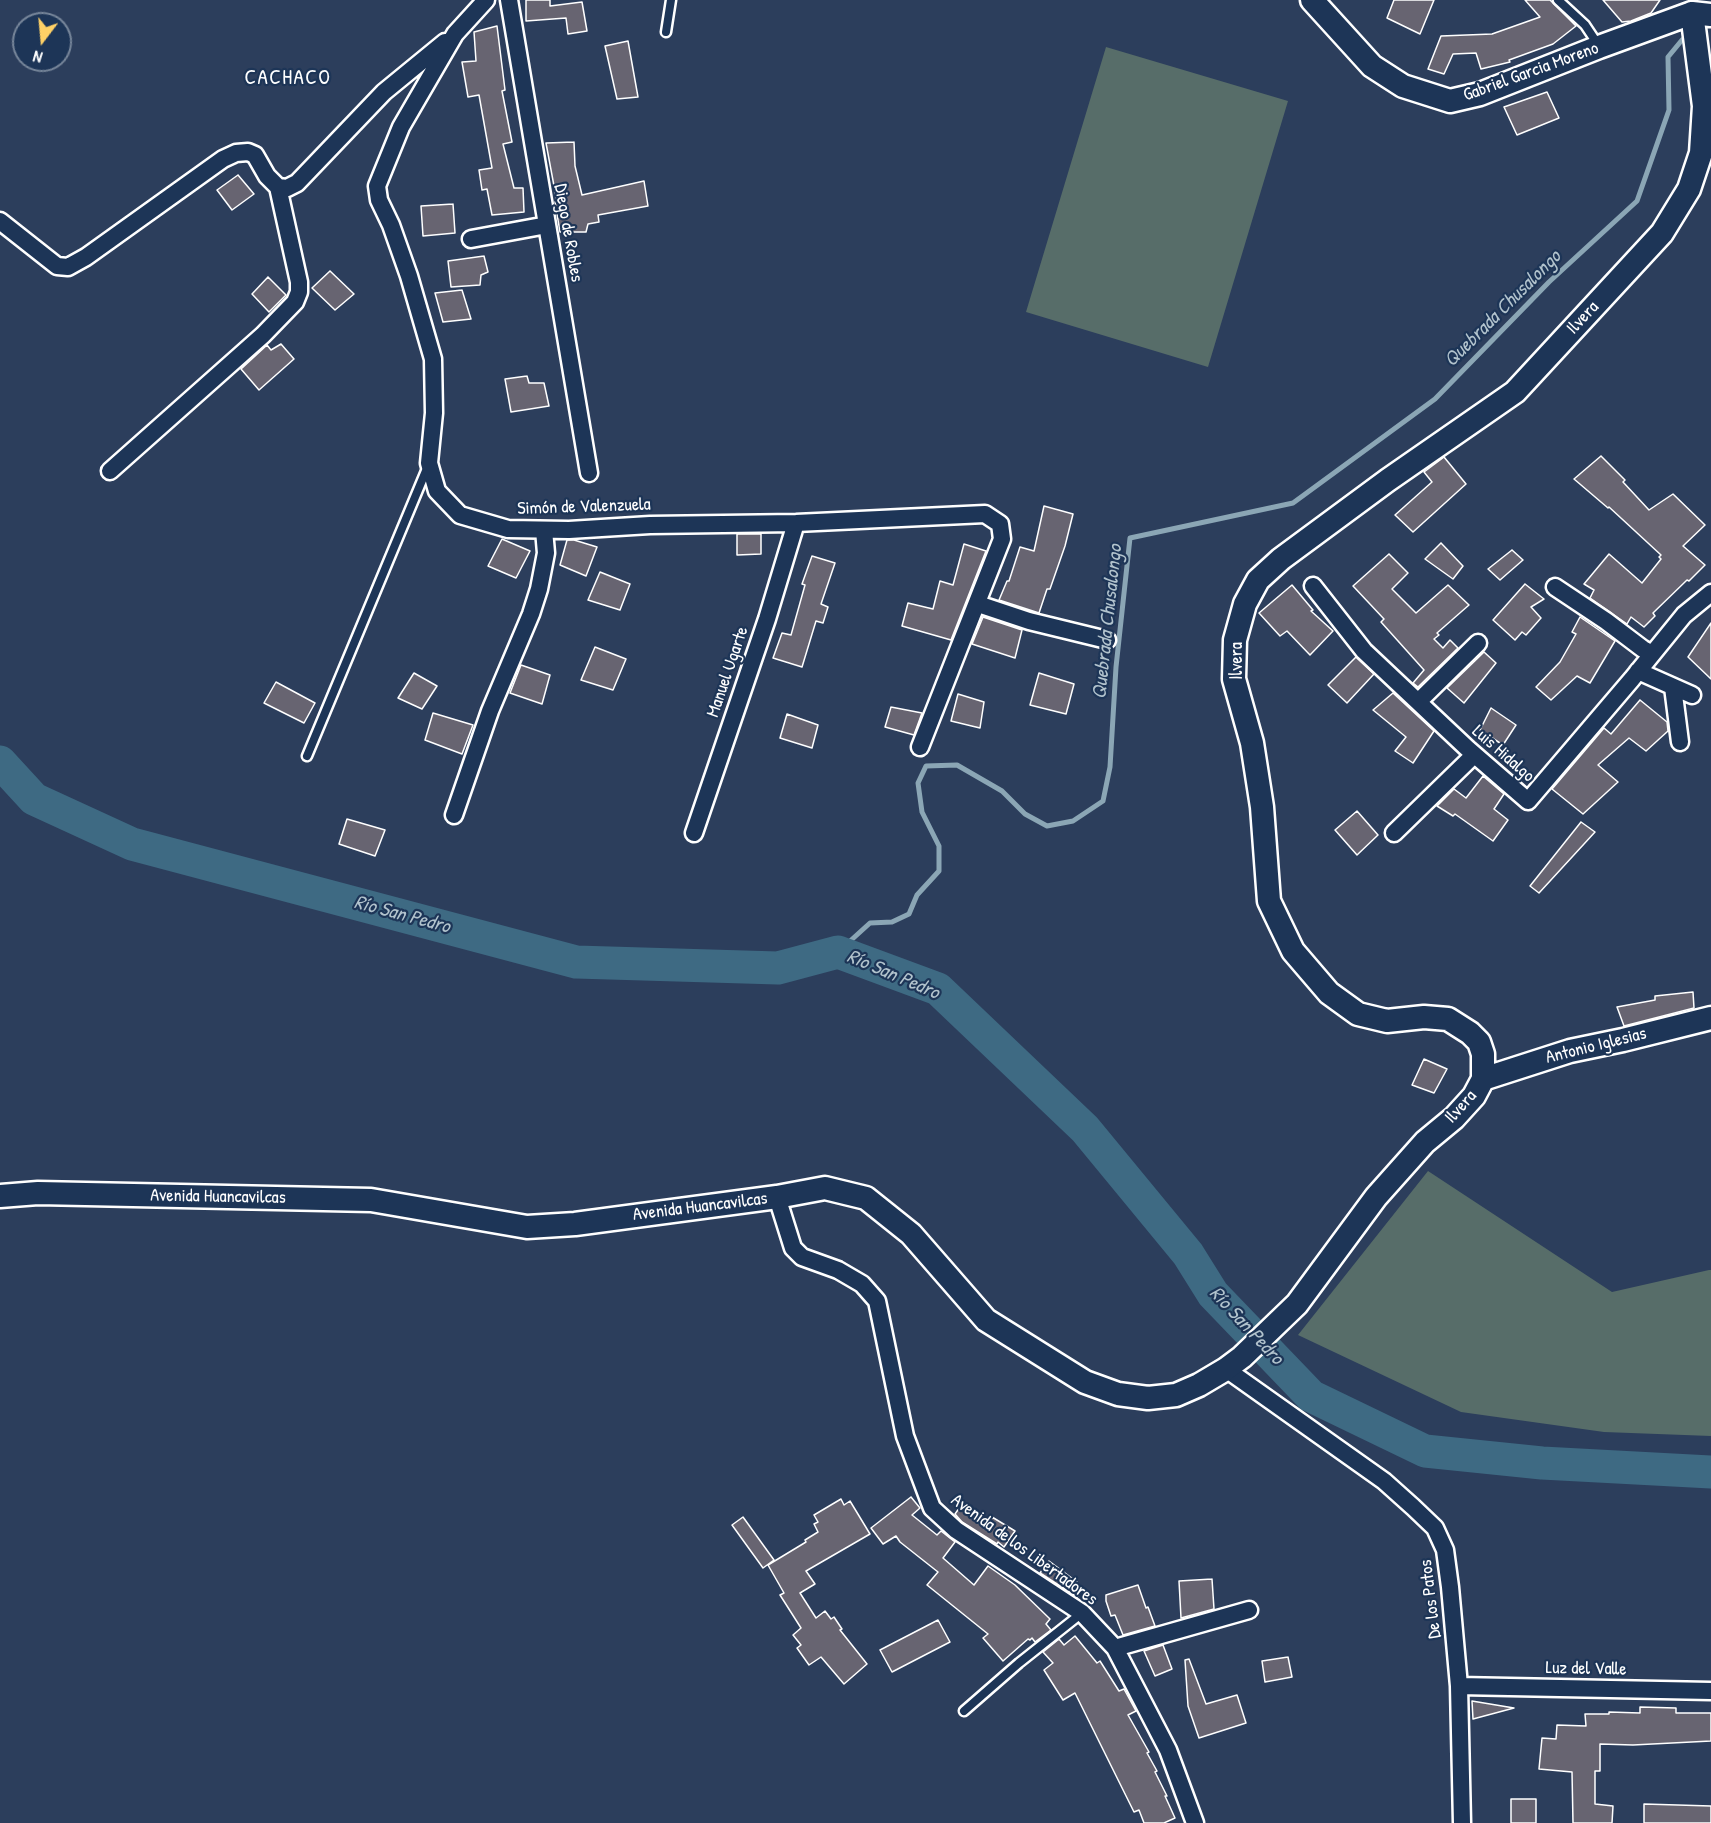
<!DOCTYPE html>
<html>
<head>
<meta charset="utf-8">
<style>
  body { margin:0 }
  #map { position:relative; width:1711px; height:1823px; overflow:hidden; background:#2c3e5c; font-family:"Patrick Hand",sans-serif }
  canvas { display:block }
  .north { position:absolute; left:12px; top:12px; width:60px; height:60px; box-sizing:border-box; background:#1d3557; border:2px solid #77869a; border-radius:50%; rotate:196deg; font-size:16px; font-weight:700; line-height:24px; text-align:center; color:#fff }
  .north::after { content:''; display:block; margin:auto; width:21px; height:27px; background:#ffd166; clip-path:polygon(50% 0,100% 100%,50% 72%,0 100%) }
</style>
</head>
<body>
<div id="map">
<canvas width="1711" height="1823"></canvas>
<div class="north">N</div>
</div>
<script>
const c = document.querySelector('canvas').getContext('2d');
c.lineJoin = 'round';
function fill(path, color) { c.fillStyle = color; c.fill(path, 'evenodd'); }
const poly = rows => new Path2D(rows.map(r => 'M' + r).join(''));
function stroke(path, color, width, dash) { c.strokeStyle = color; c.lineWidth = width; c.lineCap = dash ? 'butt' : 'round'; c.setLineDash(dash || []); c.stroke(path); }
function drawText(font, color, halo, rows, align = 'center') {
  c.font = font + ' "Patrick Hand",sans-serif'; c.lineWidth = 4.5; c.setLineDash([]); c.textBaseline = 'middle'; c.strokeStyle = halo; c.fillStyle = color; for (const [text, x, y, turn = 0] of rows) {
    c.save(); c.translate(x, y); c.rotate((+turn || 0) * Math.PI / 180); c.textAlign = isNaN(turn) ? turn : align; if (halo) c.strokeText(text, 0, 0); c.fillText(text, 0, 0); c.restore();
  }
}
fill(poly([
  [1106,47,1288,101,1208,367,1026,312],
  [1428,1171,1612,1292,1709,1270,1711,1270,1711,1436,1604,1432,1461,1412,1298,1335]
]), '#576d69');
stroke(poly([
  [838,952,870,923,892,922,909,914,917,895,939,871,939,846,922,812,918,783,926,766,957,765,1002,791,1025,814,1047,826,1073,821,1103,801,1110,767,1116,667,1130,538,1293,503,1435,399,1549,282,1637,201,1669,110,1668,57,1682,40]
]), '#8ba6b5', 5);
stroke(poly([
  [0,762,34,799,132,844,576,962,778,968,838,952,938,989,1085,1129,1188,1254,1213,1294,1311,1396,1425,1451,1542,1463,1711,1472]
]), '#3e6a83', 33);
const building = poly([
  [526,0,550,0,550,6,582,2,587,31,568,34,566,18,526,21,526,0],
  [1394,0,1434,0,1420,34,1387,18,1394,0],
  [1525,0,1550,0,1576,26,1553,44,1509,60,1510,62,1481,69,1476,53,1453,54,1444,74,1428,69,1441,36,1492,34,1540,17,1525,0],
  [1603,0,1660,0,1651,13,1631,21,1622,22,1603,0],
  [497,26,505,90,502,91,512,142,503,144,514,188,523,188,524,212,492,215,487,189,482,190,479,170,492,168,479,95,468,97,462,62,476,61,474,32,497,26],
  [628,41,638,97,617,99,605,46,628,41],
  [1547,92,1559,118,1517,135,1504,107,1547,92],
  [574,142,575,166,582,195,644,181,648,206,598,215,599,222,588,224,586,232,560,232,555,202,557,202,546,143,574,142],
  [238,175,254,194,232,210,217,190,238,175],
  [453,204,455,233,423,236,421,206,453,204],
  [484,256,488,272,481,275,480,285,451,287,448,261,484,256],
  [330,271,354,294,335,310,312,288,330,271],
  [268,277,286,295,269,312,252,294,268,277],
  [462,290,471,319,443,322,435,293,462,290],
  [281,344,294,359,259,390,241,369,267,345,271,350,281,344],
  [527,376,529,383,544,383,549,406,511,412,505,379,527,376],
  [1601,456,1625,480,1623,482,1649,510,1673,494,1705,525,1683,546,1705,565,1689,581,1687,580,1653,613,1655,616,1644,627,1631,617,1627,624,1590,598,1594,590,1584,584,1609,554,1642,583,1661,559,1659,557,1661,555,1609,507,1608,508,1574,479,1601,456],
  [1444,457,1466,484,1413,532,1395,515,1432,482,1424,472,1444,457],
  [1044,506,1073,514,1065,546,1050,589,1047,589,1039,613,999,600,1007,581,1009,581,1020,547,1034,551,1044,506],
  [737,534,761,534,761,554,737,555,737,534],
  [502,539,530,551,516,578,488,566,502,539],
  [567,540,574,540,597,547,586,576,560,565,567,540],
  [1441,543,1463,566,1453,579,1425,559,1441,543],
  [964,544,986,551,951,640,902,626,908,603,933,609,940,581,953,585,964,544],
  [1512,550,1523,560,1500,580,1488,569,1512,550],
  [1389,554,1408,573,1392,589,1416,613,1448,585,1469,605,1437,633,1439,635,1434,639,1443,648,1450,640,1458,648,1418,687,1413,683,1424,670,1381,622,1384,619,1353,586,1389,554],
  [812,556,835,563,821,604,828,607,823,623,816,621,802,667,773,658,782,633,791,635,805,585,802,584,812,556],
  [600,572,630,584,620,610,588,600,600,572],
  [1525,584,1544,599,1531,607,1541,618,1526,635,1522,632,1515,640,1493,620,1525,584],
  [1292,585,1313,610,1311,611,1333,631,1310,655,1287,631,1280,636,1259,613,1292,585],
  [983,617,1022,630,1015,658,972,644,983,617],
  [1580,617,1615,641,1590,683,1577,676,1551,700,1536,687,1560,662,1576,634,1572,632,1580,617],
  [1711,623,1711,679,1688,657,1711,623],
  [595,647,626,659,613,690,581,680,595,647],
  [1484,652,1496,663,1464,703,1447,688,1484,652],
  [1356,657,1374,674,1347,703,1328,685,1356,657],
  [521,665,550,675,542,704,510,693,521,665],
  [414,673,437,686,422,709,398,698,414,673],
  [1039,673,1074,684,1066,714,1030,705,1039,673],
  [276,682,315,703,304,723,264,703,276,682],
  [1393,693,1434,731,1413,763,1395,751,1406,737,1373,710,1393,693],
  [958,694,984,702,980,728,951,721,958,694],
  [1640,700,1667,722,1668,731,1646,751,1629,738,1598,765,1618,782,1583,814,1552,789,1604,728,1611,734,1640,700],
  [891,707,922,713,914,735,885,727,891,707],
  [1491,708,1516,725,1503,745,1480,730,1491,708],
  [433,713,473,725,462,754,425,740,433,713],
  [787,714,818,725,812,748,780,738,787,714],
  [1483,776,1504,794,1494,809,1508,820,1493,841,1455,814,1453,816,1437,806,1454,789,1466,798,1483,776],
  [1357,811,1378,835,1357,855,1335,830,1357,811],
  [347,819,385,830,375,856,339,844,347,819],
  [1581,822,1595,832,1539,893,1530,886,1581,822],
  [1693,992,1694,1008,1624,1026,1617,1007,1655,1000,1655,996,1693,992],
  [1424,1059,1447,1069,1434,1093,1412,1085,1424,1059],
  [911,1497,920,1508,912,1515,937,1535,941,1531,955,1542,943,1558,974,1585,988,1566,1015,1585,1050,1619,1046,1624,1051,1630,1035,1642,1032,1638,1030,1640,1028,1639,1003,1661,983,1638,988,1634,927,1585,938,1572,900,1542,896,1536,883,1544,871,1528,911,1497],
  [841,1499,844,1505,850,1501,870,1534,806,1571,815,1584,800,1593,816,1618,825,1611,831,1619,834,1617,842,1629,840,1630,867,1664,844,1684,821,1657,809,1665,797,1648,801,1645,793,1635,801,1628,780,1595,784,1593,768,1565,806,1542,805,1540,818,1532,814,1524,818,1522,814,1515,841,1499],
  [960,1507,985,1528,992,1517,1015,1531,1004,1547,998,1542,997,1544,962,1522,955,1514,960,1507],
  [743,1517,774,1560,763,1568,732,1525,743,1517],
  [1049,1561,1077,1582,1075,1584,1082,1590,1077,1597,1040,1573,1049,1561],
  [1212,1579,1214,1609,1181,1618,1179,1581,1212,1579],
  [1138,1585,1146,1608,1148,1607,1155,1626,1123,1635,1115,1615,1111,1616,1106,1601,1106,1595,1138,1585],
  [938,1620,950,1642,892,1672,880,1650,938,1620],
  [1075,1636,1097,1663,1100,1661,1119,1691,1124,1689,1136,1711,1128,1715,1149,1752,1147,1753,1157,1771,1155,1772,1167,1796,1165,1796,1175,1818,1164,1823,1144,1823,1139,1810,1134,1812,1075,1693,1063,1700,1044,1670,1053,1663,1043,1652,1059,1639,1064,1645,1075,1636],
  [1163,1645,1172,1669,1155,1676,1144,1651,1163,1645],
  [1288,1657,1292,1677,1265,1682,1262,1661,1288,1657],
  [1189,1659,1206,1704,1237,1695,1246,1723,1199,1738,1188,1706,1185,1660,1189,1659],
  [1472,1701,1514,1708,1473,1719,1472,1701],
  [1640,1707,1676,1708,1676,1713,1711,1713,1711,1741,1633,1745,1600,1744,1600,1771,1595,1771,1595,1804,1613,1806,1612,1823,1573,1823,1572,1772,1539,1769,1542,1738,1556,1739,1557,1725,1586,1726,1585,1714,1609,1714,1609,1712,1640,1713,1640,1707],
  [1511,1799,1536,1799,1536,1823,1511,1823,1511,1799],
  [1644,1804,1711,1806,1711,1823,1644,1823,1644,1804]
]);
fill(building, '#676471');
stroke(building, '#fff', 1.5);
const lane = poly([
  [1558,0,1585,25,1599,46],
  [666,32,671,0],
  [307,756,428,466],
  [964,1711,1019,1663,1082,1613]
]);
const street = poly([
  [486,0,455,34,401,127,377,186,379,200,391,225,409,276,433,359,434,413,429,463,437,491,460,515,508,529,569,530,650,525,796,523,985,514,1000,524,1002,539,920,747],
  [509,0,589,473],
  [0,221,57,266,68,267,86,257,223,159,236,153,248,152,255,155,267,176,278,187,287,188,297,183,384,92,445,42],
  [471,239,547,225],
  [110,471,263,335,295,302,299,292,299,282,278,187],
  [1313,586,1364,651,1468,749,1528,801,1632,679,1684,615,1711,593],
  [1555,587,1606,621,1643,649,1652,654],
  [978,604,1029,621,1107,640],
  [1638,671,1692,695],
  [1673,687,1680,742],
  [1418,702,1478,643],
  [454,815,490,711,531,614,539,589,546,553,544,530],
  [694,833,767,619,796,523],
  [1394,833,1474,755],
  [777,1197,793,1248,802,1257,838,1270,862,1284,877,1301,905,1436,932,1508,956,1530,1082,1613,1115,1648,1168,1750,1195,1823],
  [1226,1369,1384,1481,1413,1507,1435,1528,1445,1550,1450,1587,1459,1686,1462,1823],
  [1115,1648,1249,1610],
  [1459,1686,1711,1691]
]);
const secondary = poly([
  [1312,0,1372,66,1403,86,1450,101,1480,94,1599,47,1692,13,1711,15],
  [1483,1079,1570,1051,1623,1040,1711,1018],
  [0,1196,38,1193,371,1200,527,1227,575,1224,777,1197,825,1188,866,1198,911,1234,986,1320,1085,1382,1118,1394,1148,1398,1176,1395,1199,1385,1226,1369,1242,1357,1297,1304,1376,1197,1425,1142,1454,1118,1474,1096,1483,1079,1483,1054,1479,1042,1470,1033,1448,1019,1424,1017,1387,1021,1358,1014,1329,993,1293,951,1269,901,1262,807,1252,743,1234,679,1235,640,1245,604,1258,580,1281,559,1388,480,1515,392,1662,233,1689,189,1701,153,1704,106,1692,13]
]);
stroke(lane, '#fff', 13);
stroke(street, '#fff', 21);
stroke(secondary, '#fff', 27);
stroke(lane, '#1d3557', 8);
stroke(street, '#1d3557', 16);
stroke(secondary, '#1d3557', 22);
drawText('18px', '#fff', '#1d3557', [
  ["Gabriel Garcia Moreno",1531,72,-20],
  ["Diego de Robles",568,233,80],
  ["Ilvera",1583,318,-47],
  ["Simón de Valenzuela",584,507,-2],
  ["Ilvera",1237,661,-90],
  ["Manuel Ugarte",728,672,-71],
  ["Luis Hidalgo",1503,754,41],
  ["Antonio Iglesias",1596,1046,-14],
  ["Ilvera",1461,1107,-48],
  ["Avenida Huancavilcas",218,1197,1],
  ["Avenida Huancavilcas",700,1207,-7],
  ["Avenida de los Libertadores",1024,1550,36],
  ["De los Patos",1431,1599,-97],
  ["Luz del Valle",1586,1669,1]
]);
drawText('italic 20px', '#b2c3cd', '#1d3557', [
  ["Quebrada Chusalongo",1503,309,-45],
  ["Quebrada Chusalongo",1108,622,-84],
  ["Río San Pedro",402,915,15],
  ["Río San Pedro",893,975,23],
  ["Río San Pedro",1246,1326,47]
]);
c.letterSpacing = '1.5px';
drawText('21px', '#fff', '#1d3557', [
  ["CACHACO",288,78]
]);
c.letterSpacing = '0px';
</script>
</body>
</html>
